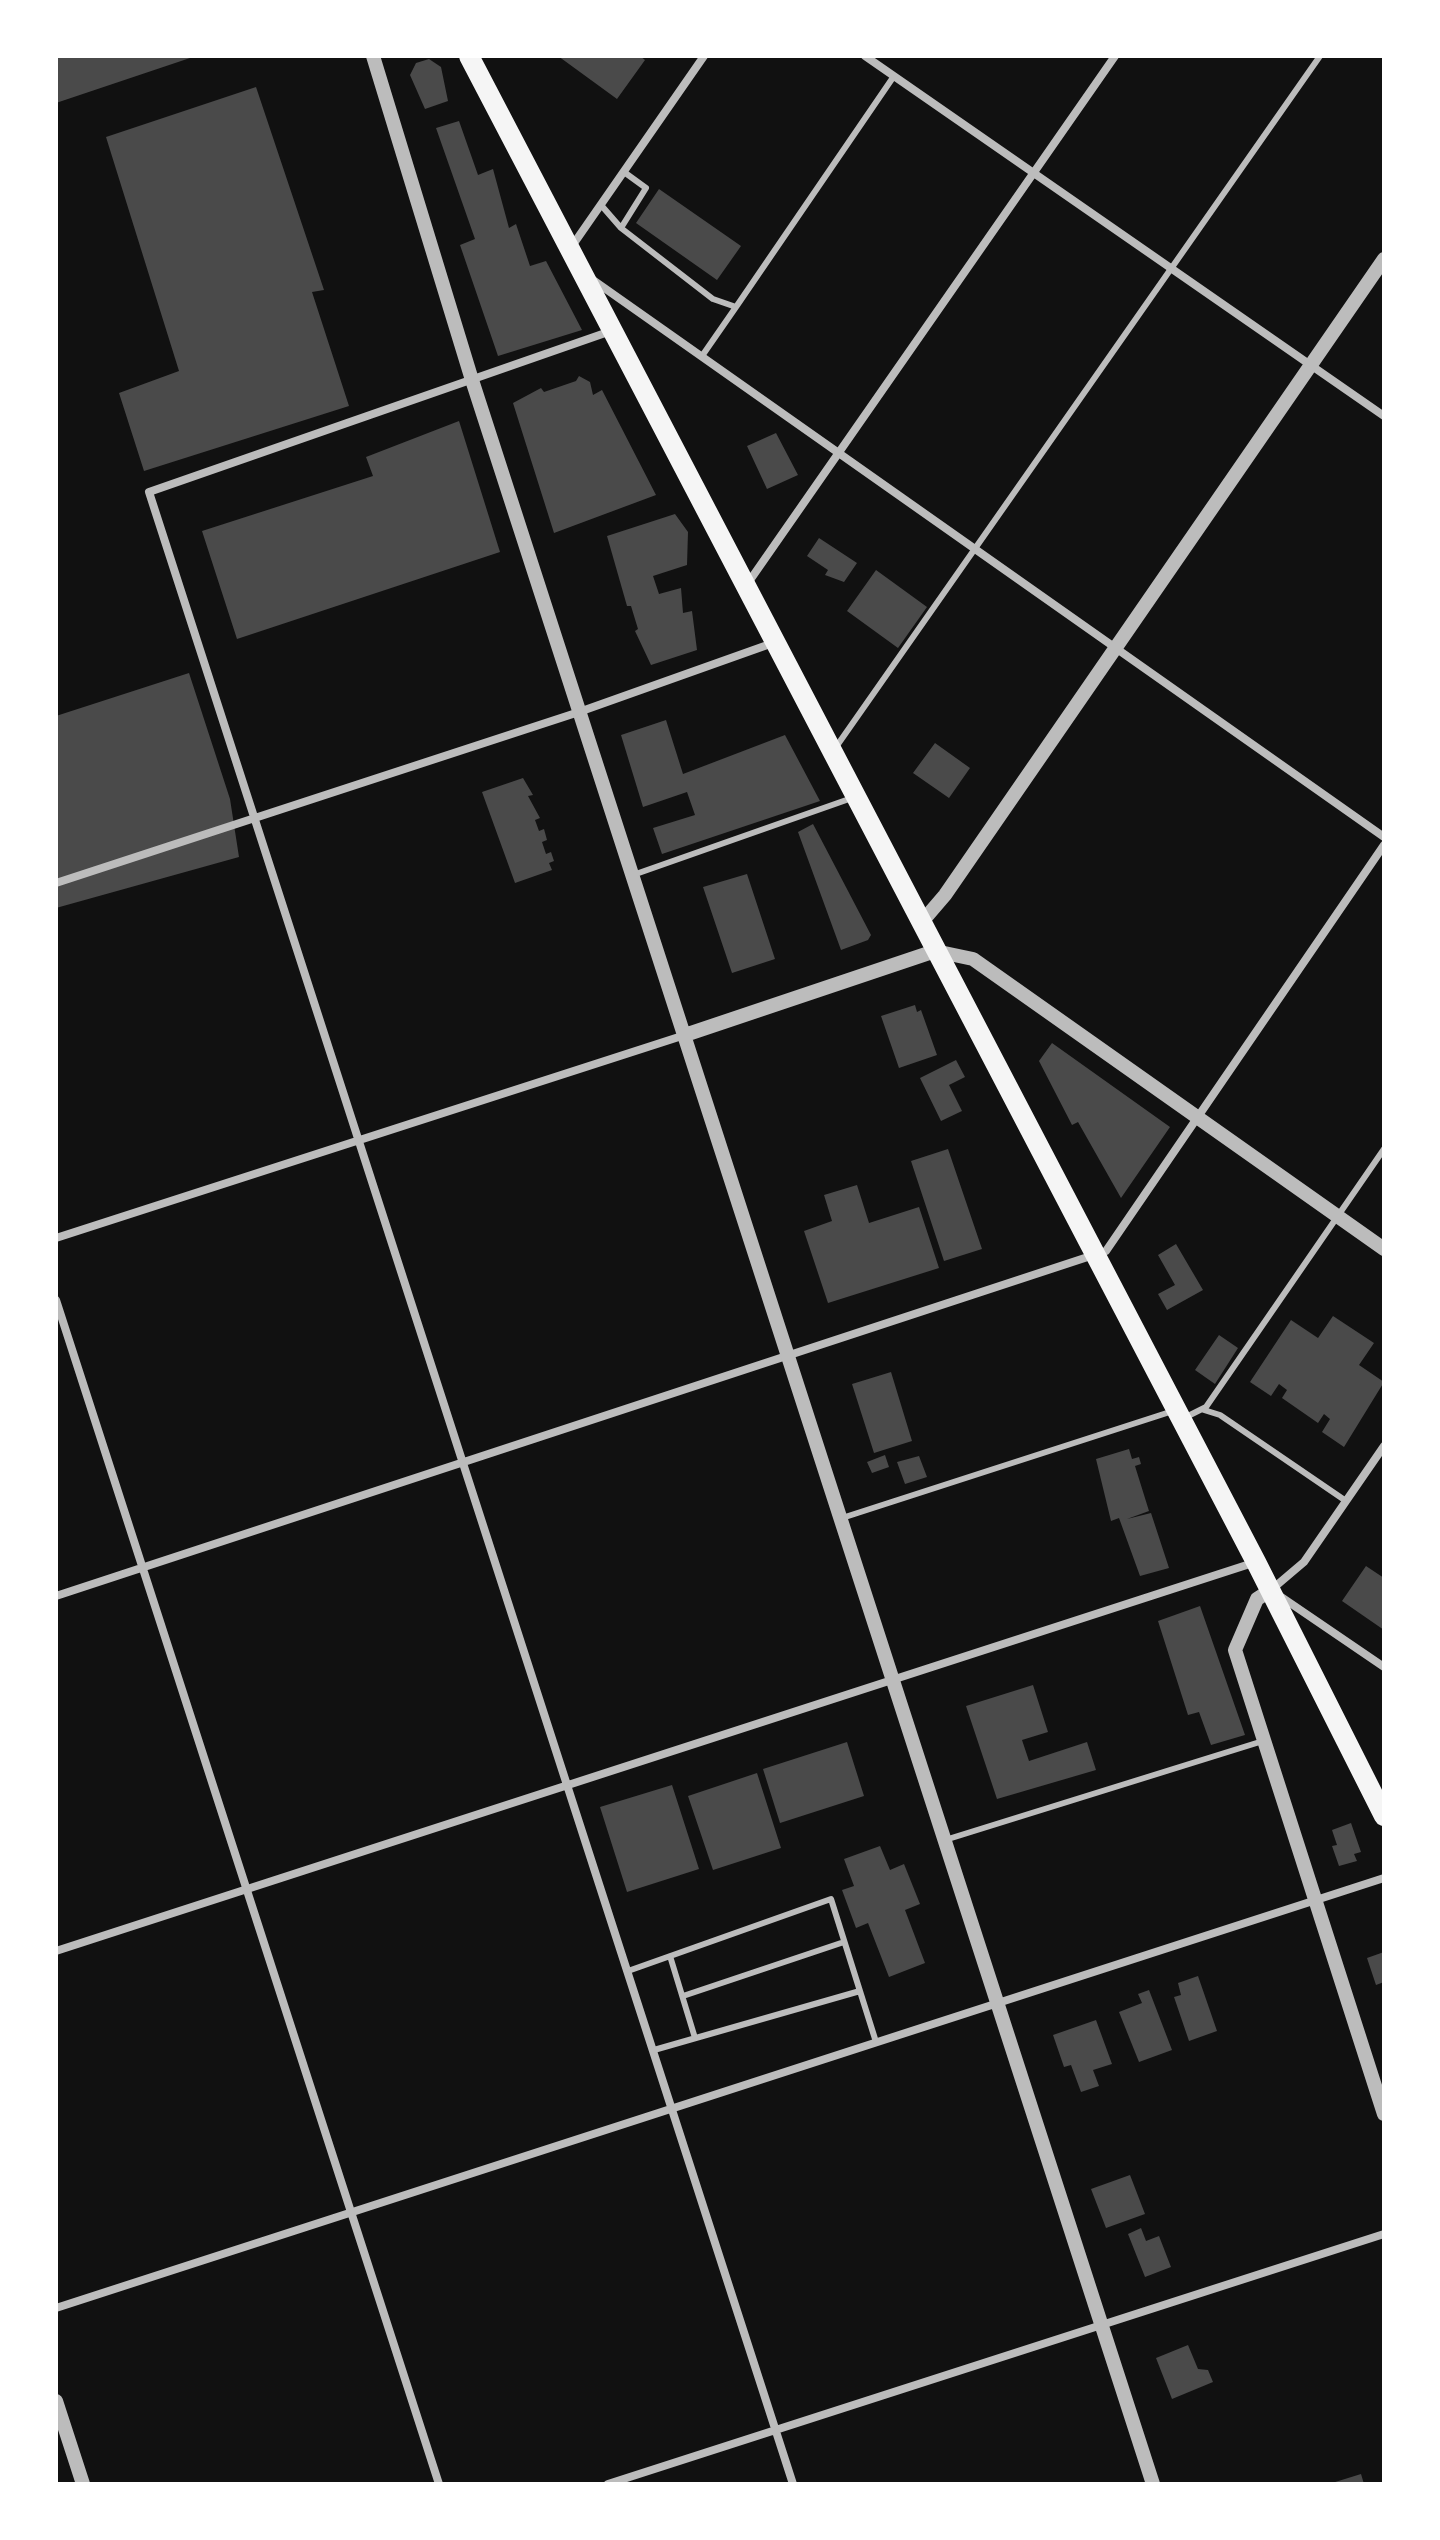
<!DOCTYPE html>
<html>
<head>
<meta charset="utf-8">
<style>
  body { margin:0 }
  #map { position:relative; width:1440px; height:2540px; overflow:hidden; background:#111; font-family:"Work Sans",sans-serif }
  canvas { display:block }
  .frame { position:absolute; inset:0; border:58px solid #fff; pointer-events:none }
</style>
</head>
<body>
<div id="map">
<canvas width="1440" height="2540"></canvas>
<div class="frame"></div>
</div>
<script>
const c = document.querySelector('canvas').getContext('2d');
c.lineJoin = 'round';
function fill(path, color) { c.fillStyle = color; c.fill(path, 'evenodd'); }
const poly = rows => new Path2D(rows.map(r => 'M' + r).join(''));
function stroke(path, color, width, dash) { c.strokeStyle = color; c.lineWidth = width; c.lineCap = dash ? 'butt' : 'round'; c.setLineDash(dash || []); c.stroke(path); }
fill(poly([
  [56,56,193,56,193,57,56,103],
  [558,56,640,56,645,60,617,99],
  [429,59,441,67,448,101,425,109,410,75,416,63],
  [256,87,324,290,312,292,349,406,144,471,119,393,179,371,106,137],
  [459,121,478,175,493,169,509,228,516,224,530,266,546,261,582,330,498,356,460,245,475,239,436,128],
  [659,189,741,246,717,280,636,223],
  [579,376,590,382,593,395,602,390,656,495,554,533,513,403,541,388,544,392,576,381],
  [459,421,500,552,237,639,202,531,373,476,366,457],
  [776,433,798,475,767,489,747,446],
  [675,514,688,532,687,565,653,576,659,594,681,588,683,613,692,611,697,650,651,665,635,631,638,629,631,606,627,606,607,536],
  [819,538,857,563,844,582,825,575,828,570,807,556],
  [876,570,927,607,898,648,847,611],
  [189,673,230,799,239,857,56,908,56,716],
  [666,720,683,774,785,735,820,801,662,854,653,828,695,815,687,792,643,807,621,735],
  [935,743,970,768,949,798,913,773],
  [523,778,533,795,528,796,540,818,535,820,539,831,544,829,547,840,542,842,546,854,551,852,554,861,549,863,552,870,515,883,482,792],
  [813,824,871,935,868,940,841,950,798,832],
  [747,874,775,959,732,973,703,887],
  [915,1005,917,1012,921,1010,937,1055,899,1068,881,1016],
  [1052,1043,1170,1127,1121,1198,1078,1122,1072,1125,1039,1061],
  [956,1060,965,1077,949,1085,962,1111,941,1121,920,1078],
  [948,1149,982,1249,944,1261,911,1161],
  [857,1185,869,1223,919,1207,939,1268,828,1303,804,1231,832,1221,824,1195],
  [1176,1244,1203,1290,1167,1310,1158,1294,1175,1285,1158,1255],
  [1333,1316,1374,1343,1359,1365,1384,1382,1344,1447,1322,1432,1330,1419,1324,1414,1318,1423,1282,1398,1287,1390,1279,1384,1271,1396,1250,1382,1291,1320,1318,1338],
  [1219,1335,1238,1348,1215,1384,1195,1370],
  [891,1372,912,1441,874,1453,852,1384],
  [1129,1449,1132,1459,1139,1457,1141,1464,1135,1466,1149,1511,1127,1519,1151,1513,1169,1568,1140,1576,1119,1518,1111,1521,1096,1459],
  [885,1455,889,1467,872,1473,867,1462],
  [919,1456,927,1477,905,1484,897,1462],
  [1366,1566,1384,1578,1384,1630,1342,1601],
  [1200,1606,1245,1735,1211,1745,1199,1712,1188,1715,1158,1621],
  [1033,1685,1048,1732,1022,1740,1029,1761,1087,1742,1096,1770,997,1799,966,1706],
  [847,1742,864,1796,780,1823,763,1769],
  [757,1773,781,1848,713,1870,688,1796],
  [672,1785,699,1869,627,1892,600,1807],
  [1351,1823,1361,1852,1354,1854,1357,1861,1339,1866,1332,1846,1337,1845,1332,1830],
  [880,1846,890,1870,904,1864,920,1904,905,1910,925,1963,889,1977,868,1923,856,1928,842,1890,854,1886,844,1859],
  [1384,1952,1384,1982,1376,1985,1367,1958],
  [1198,1976,1217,2031,1189,2041,1174,1997,1181,1995,1178,1983],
  [1149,1990,1172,2050,1139,2062,1119,2012,1142,2003,1138,1994],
  [1096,2020,1112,2064,1093,2070,1099,2086,1081,2092,1071,2065,1064,2067,1053,2035],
  [1130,2175,1145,2214,1106,2228,1091,2189],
  [1141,2228,1146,2241,1159,2236,1171,2267,1145,2277,1128,2234],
  [1188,2345,1198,2369,1208,2370,1213,2382,1172,2399,1156,2358],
  [1361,2474,1364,2484,1332,2484,1332,2483]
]), '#4a4a4a');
stroke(poly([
  [601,205,621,228,713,299,736,307,702,356],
  [621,228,646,188,624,172],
  [736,307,894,76],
  [836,747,1320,56],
  [633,875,852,798],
  [1204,1410,1220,1415,1346,1501],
  [1186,1417,1206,1407,1384,1149],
  [842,1518,1173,1411],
  [945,1840,1263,1741],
  [670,1956,695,2038],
  [628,1971,831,1899,876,2042],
  [683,1996,844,1942],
  [654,2050,860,1991]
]), '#bcbcbc', 6);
stroke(poly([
  [865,56,1384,416],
  [570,249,704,56],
  [593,280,1384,837],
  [611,331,149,492,793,2484],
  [748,583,1115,56],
  [56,883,579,712,773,643],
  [56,1238,685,1035],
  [56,1300,439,2484],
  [1384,1446,1304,1562,1271,1590,1384,1667],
  [56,1596,1106,1251,1384,845],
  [56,1951,1256,1562],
  [56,2308,1384,1878],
  [608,2484,1384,2234]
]), '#bcbcbc', 8);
stroke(poly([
  [373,56,472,380,1153,2484],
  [921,923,945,895,1384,259],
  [685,1035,935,951,973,959,1384,1249],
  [1271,1590,1257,1599,1235,1650,1384,2114],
  [56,2401,83,2484]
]), '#bcbcbc', 14);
stroke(poly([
  [469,56,1256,1562,1384,1816]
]), '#f5f5f5', 20);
</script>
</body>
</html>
